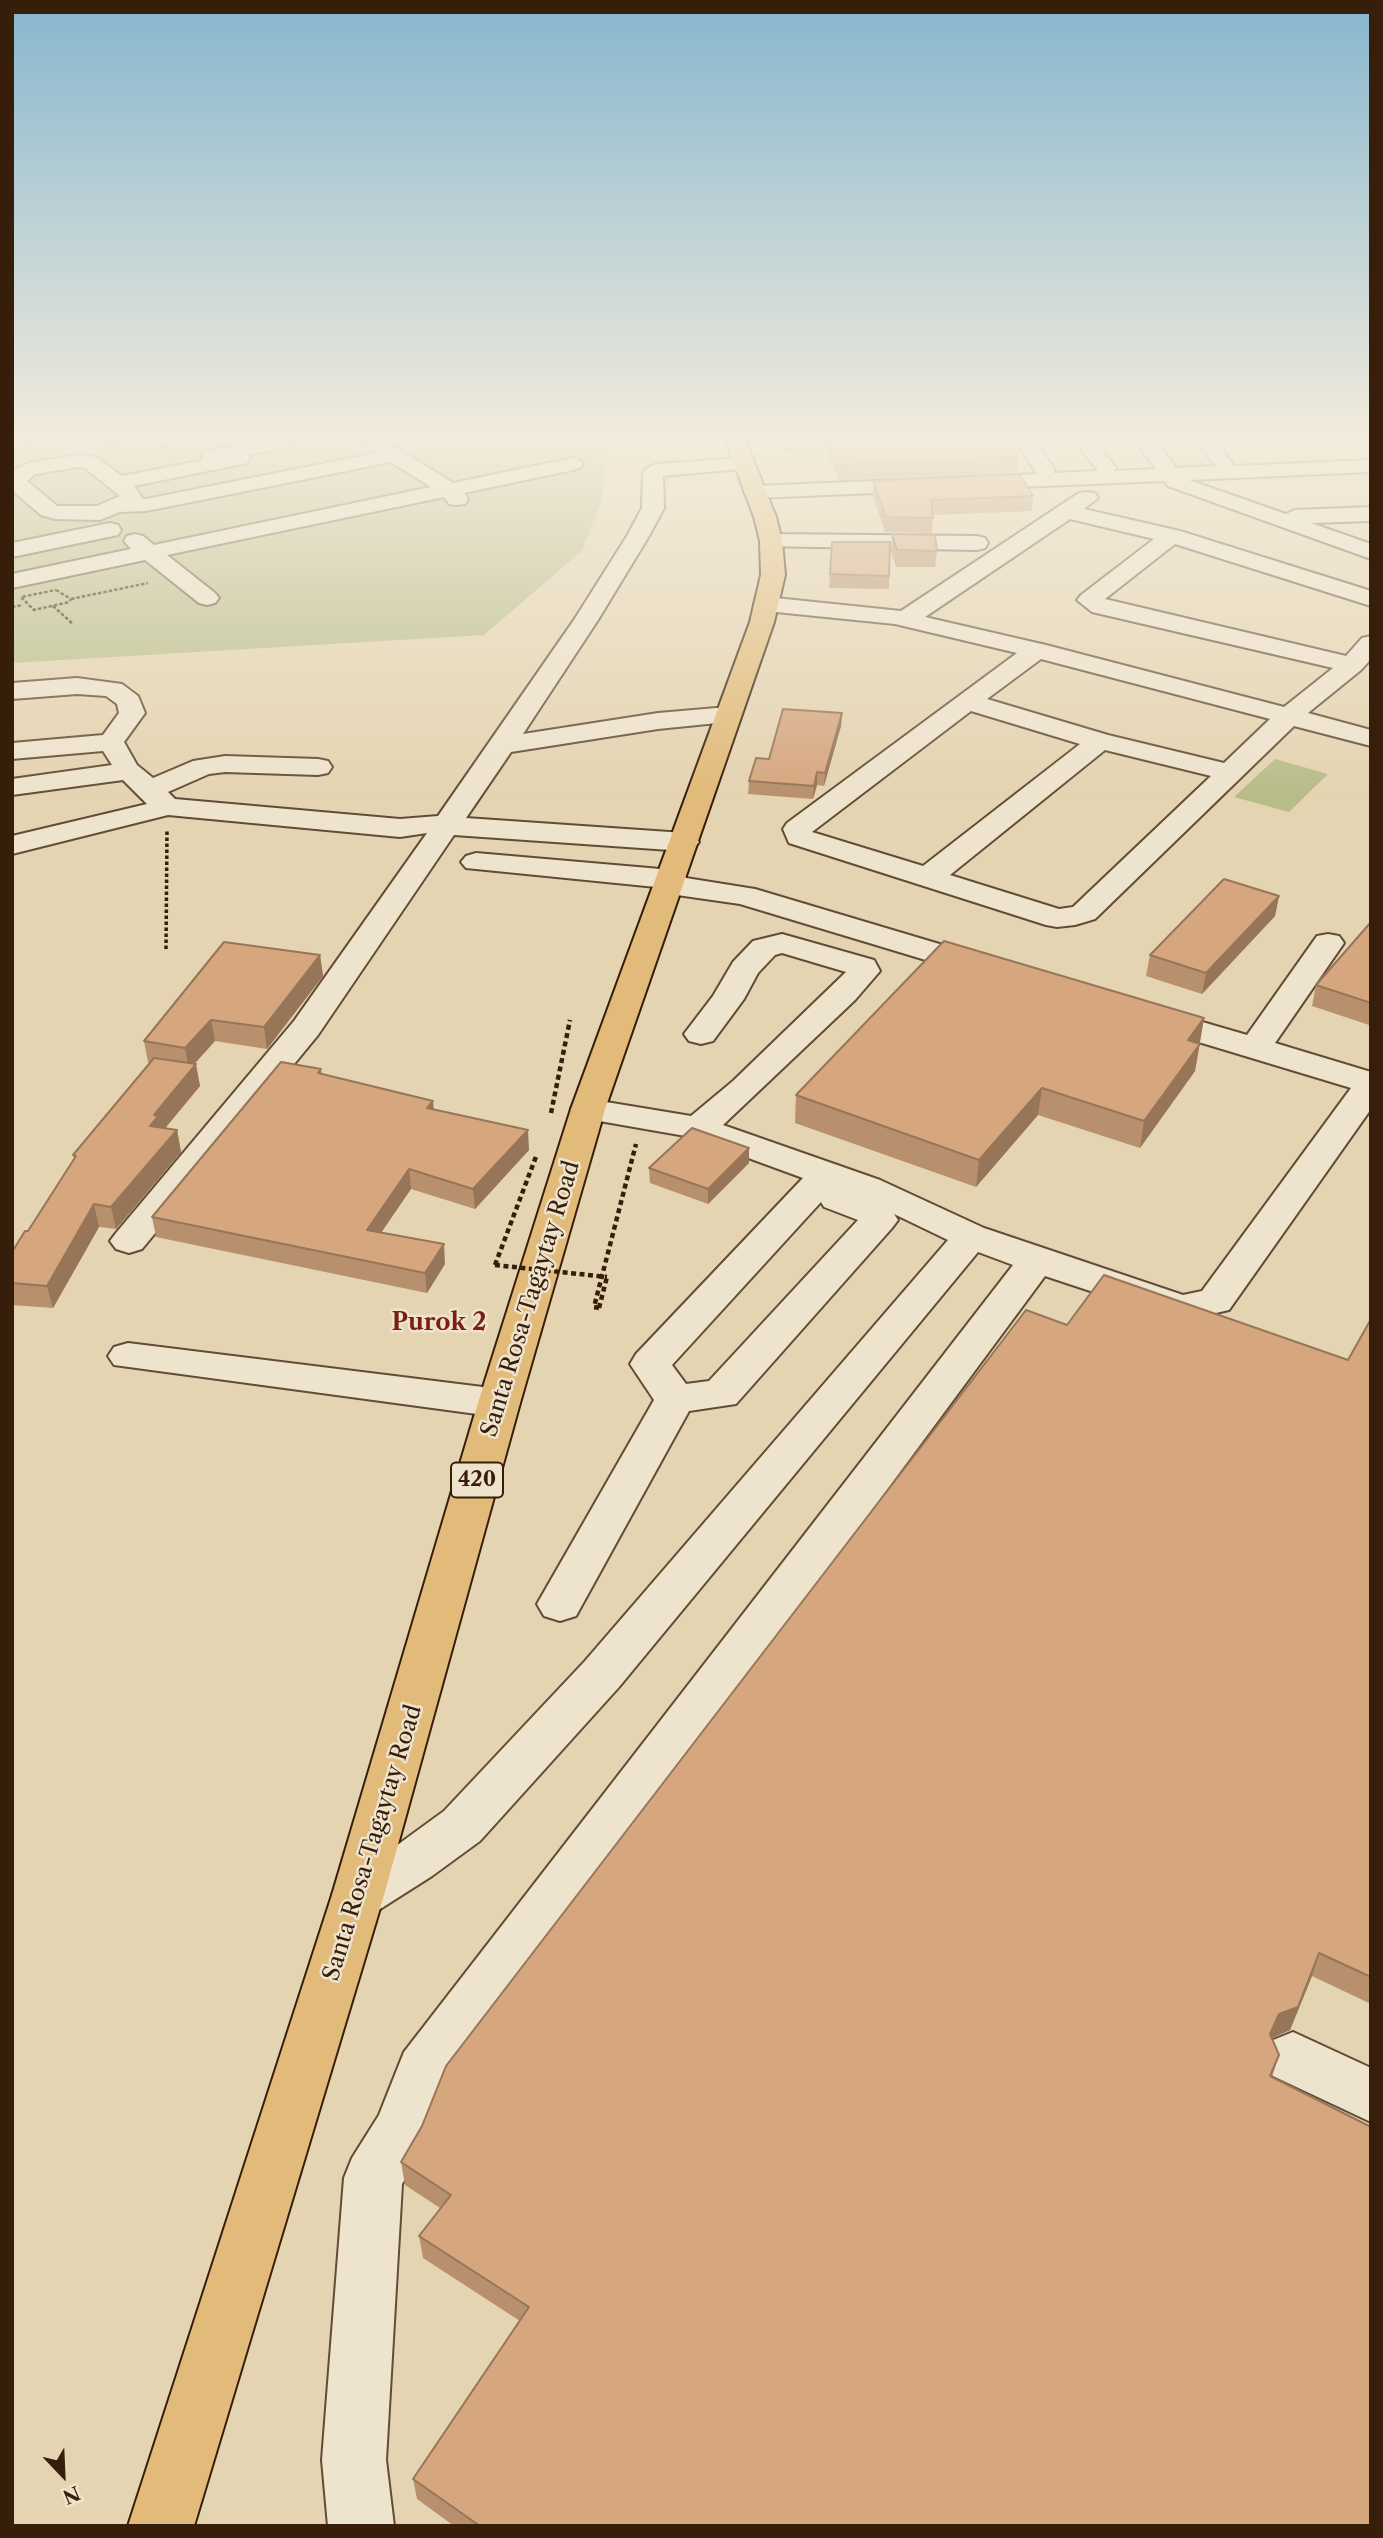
<!DOCTYPE html>
<html>
<head>
<meta charset="utf-8">
<style>
  body { margin:0 }
  #map { position:relative; width:1383px; height:2538px; overflow:hidden; background:#e5d4b2; font-family:"Libre Caslon Text",serif }
  canvas { display:block }
  .frame { position:absolute; inset:0; border:14px solid #361e0b; pointer-events:none }
  .north { position:absolute; left:28px; top:2440px; width:70px; height:70px; -webkit-text-stroke:5px #eee3cd; paint-order:stroke; rotate:157deg; font-size:19px; font-weight:700; line-height:28px; text-align:center; color:#361e0b }
  .north::after { content:''; display:block; margin:auto; width:24px; height:32px; background:#361e0b; clip-path:polygon(50% 0,100% 100%,50% 72%,0 100%) }
</style>
</head>
<body>
<div id="map">
<canvas width="1383" height="2538"></canvas>
<div class="frame"></div>
<div class="north">N</div>
</div>
<script>
const c = document.querySelector('canvas').getContext('2d');
c.lineJoin = 'round';
function fill(path, color) { c.fillStyle = color; c.fill(path, 'evenodd'); }
const poly = rows => new Path2D(rows.map(r => 'M' + r).join(''));
function stroke(path, color, width, dash) { c.strokeStyle = color; c.lineWidth = width; c.lineCap = dash ? 'butt' : 'round'; c.setLineDash(dash || []); c.stroke(path); }
function drawText(font, color, halo, rows, align = 'center') {
  c.font = font + ' "Libre Caslon Text",serif'; c.lineWidth = 5; c.setLineDash([]); c.textBaseline = 'middle'; c.strokeStyle = halo; c.fillStyle = color; for (const [text, x, y, turn = 0] of rows) {
    c.save(); c.translate(x, y); c.rotate((+turn || 0) * Math.PI / 180); c.textAlign = isNaN(turn) ? turn : align; if (halo) c.strokeText(text, 0, 0); c.fillText(text, 0, 0); c.restore();
  }
}
fill(poly([
  [12,442,608,442,602,499,582,551,484,635,12,663],
  [1275,759,1328,774,1289,812,1234,797]
]), '#b8bc89');
const minor = poly([
  [12,442,24,442,26,444,23,448,12,450,12,442],
  [254,442,294,442,291,446,248,455,250,459,247,463,134,486,143,499,146,499,377,453,364,442,387,442,453,483,573,458,580,460,583,464,580,468,573,470,464,493,468,499,465,504,457,505,449,504,444,497,167,555,215,593,219,598,215,603,207,605,199,603,145,560,12,588,12,574,131,549,124,541,127,536,135,534,143,536,154,545,431,487,391,462,146,511,120,512,100,520,55,519,41,515,12,490,12,471,29,463,78,455,90,456,97,458,122,476,204,460,201,456,204,452,254,442],
  [78,467,85,468,120,496,97,506,57,506,27,481,35,474,78,467],
  [1016,442,1036,442,1055,470,1053,473,1098,471,1076,442,1096,442,1116,468,1115,471,1156,469,1136,442,1156,442,1175,466,1174,468,1216,466,1196,442,1217,442,1234,466,1371,460,1371,472,1189,480,1286,514,1295,510,1371,507,1371,521,1311,523,1371,544,1371,559,1168,486,1165,481,755,498,747,497,744,492,747,487,755,486,1037,474,1016,442],
  [745,458,752,460,755,464,752,468,663,476,664,508,649,536,598,620,523,734,658,713,728,707,737,709,741,715,737,721,658,729,511,752,466,818,684,833,694,836,699,842,694,848,684,851,454,835,318,1035,142,1249,129,1253,116,1249,110,1241,116,1233,294,1021,427,833,400,837,168,815,12,854,12,836,147,804,123,780,12,795,12,779,112,765,103,751,12,759,12,743,103,735,119,713,117,704,106,696,77,694,12,699,12,683,77,678,122,684,138,696,145,713,124,742,137,765,153,778,193,761,225,756,318,759,328,761,332,767,328,773,318,775,225,772,209,774,168,792,175,799,400,819,438,816,574,620,627,536,642,508,643,473,646,469,656,464,745,458],
  [1087,492,1095,493,1098,498,1084,509,1180,531,1371,591,1371,606,1175,544,1105,599,1346,656,1362,638,1371,636,1371,659,1361,670,1308,713,1371,730,1371,746,1294,726,1095,919,1075,925,1057,927,1046,925,789,843,783,829,787,823,1017,653,895,624,766,611,758,609,754,604,758,599,766,597,901,611,1079,493,1087,492],
  [1070,519,1154,539,1081,595,1077,600,1092,612,1333,668,1284,707,1046,645,925,617,1070,519],
  [1041,659,1270,719,1224,763,1108,735,987,699,1041,659],
  [971,711,1080,744,923,866,812,832,971,711],
  [1105,750,1211,776,1073,907,1059,909,950,875,1105,750],
  [110,523,118,525,121,530,118,535,12,557,12,543,110,523],
  [771,534,977,536,985,538,988,543,985,548,977,550,763,546,760,541,763,536,771,534],
  [476,853,672,870,683,873,686,878,755,889,993,960,998,967,993,974,982,977,740,904,670,894,659,891,656,887,466,868,461,862,466,856,476,853],
  [782,934,874,960,880,971,855,1000,723,1125,880,1180,984,1228,1183,1295,1202,1291,1351,1088,1139,1024,1135,1017,1139,1010,1151,1007,1247,1035,1317,936,1328,934,1339,936,1344,943,1275,1043,1371,1072,1371,1109,1229,1310,1181,1321,1045,1276,448,2083,423,2148,402,2184,386,2460,394,2526,328,2526,322,2460,344,2178,352,2158,379,2115,404,2052,1013,1265,978,1252,619,1687,480,1841,432,1876,377,1911,358,1917,339,1911,332,1895,339,1879,396,1846,444,1811,585,1661,948,1240,894,1214,898,1220,892,1228,736,1404,689,1411,576,1616,560,1621,544,1616,537,1604,654,1400,630,1364,636,1354,803,1178,691,1137,588,1119,576,1116,571,1109,576,1102,588,1099,691,1116,733,1081,846,972,782,953,775,955,758,973,744,999,713,1041,701,1044,689,1041,684,1034,713,996,733,962,753,941,782,934],
  [821,1202,824,1207,858,1220,709,1381,686,1384,672,1365,821,1202],
  [128,1343,499,1389,514,1393,520,1403,514,1413,499,1417,114,1365,108,1356,114,1347,128,1343],
  [1293,2032,1371,2068,1371,2122,1273,2076,1265,2058,1273,2040,1293,2032]
]);
const major = poly([
  [726,442,746,442,776,517,782,541,785,575,774,622,605,1109,520,1403,384,1895,194,2526,128,2526,332,1895,478,1403,571,1109,750,622,761,575,760,541,754,517,726,442]
]);
stroke(minor, '#624c35', 4);
stroke(major, '#361e0b', 4);
stroke(poly([
  [158,442,168,450],
  [106,445,126,442],
  [56,590,71,599,69,602,34,610,21,597,56,590],
  [71,599,148,583],
  [53,606,73,624],
  [12,607,23,605]
]), '#361e0b', 2.5, [3.5, 2]);
stroke(poly([
  [166,949,167,831]
]), '#361e0b', 3.5, [3.5, 2.5]);
stroke(poly([
  [551,1113,570,1020],
  [495,1265,537,1154],
  [599,1308,594,1307,636,1144],
  [599,1308,607,1277]
]), '#361e0b', 4.5, [5, 3.5]);
fill(minor, '#eee3cd');
fill(major, '#e2ba79');
stroke(poly([
  [495,1265,607,1277]
]), '#361e0b', 4.5, [5, 3.5]);
fill(poly([
  [781,442,1007,442,1018,457,1017,472,839,480,825,450,785,452],
  [873,481,1033,496,1032,511,933,515,932,533,885,532,873,496],
  [892,534,937,551,935,567,896,567,891,551],
  [830,574,889,576,889,589,829,588],
  [842,713,841,726,824,786,817,785,813,799,748,794,749,781,769,759],
  [1279,896,1275,916,1202,994,1146,976,1150,955],
  [1371,922,1371,1023,1369,1025,1312,1006,1316,985],
  [320,955,323,976,267,1049,215,1041,194,1064,200,1086,165,1128,177,1130,181,1152,116,1229,99,1227,53,1308,12,1305,12,1252,28,1231,74,1159,73,1155,150,1062,148,1062,144,1041],
  [1204,1018,1195,1071,1140,1148,1038,1115,976,1187,795,1123,796,1095],
  [321,1069,322,1074,434,1110,529,1150,475,1209,411,1189,381,1233,445,1264,427,1293,156,1237,152,1217],
  [749,1148,749,1163,708,1204,650,1183,649,1168],
  [1371,1319,1371,2004,1312,1976,1290,2030,1272,2038,1279,2055,1272,2077,1371,2526,454,2526,417,2499,413,2479,520,2321,423,2258,419,2236,440,2208,405,2185,401,2162,1067,1325,1348,1360]
]), '#b8906d');
fill(poly([
  [842,713,841,726,824,786,825,773],
  [817,772,817,785,813,799,814,786],
  [1279,896,1275,916,1202,994,1206,973],
  [320,955,323,976,267,1049,264,1027],
  [1204,1018,1195,1071,1140,1148,1144,1121,1188,1040],
  [211,1020,215,1041,189,1070,185,1048],
  [196,1064,200,1086,162,1132,150,1126,154,1115],
  [1042,1088,1038,1115,976,1187,979,1160],
  [433,1101,435,1120,427,1108],
  [177,1130,181,1152,116,1229,111,1207],
  [528,1130,529,1150,475,1209,473,1189],
  [749,1148,749,1163,708,1204,708,1189],
  [409,1169,411,1189,369,1250,367,1230],
  [94,1204,99,1227,53,1308,47,1286],
  [444,1244,445,1264,427,1293,425,1273],
  [1319,1953,1312,1976,1290,2030,1272,2038,1263,2057,1270,2034,1279,2014]
]), '#967559');
const building = poly([
  [829,442,1007,442,1018,457,840,465,829,442],
  [1020,475,1033,496,931,500,933,518,886,517,873,481,1020,475],
  [892,534,935,535,937,551,897,550,892,534],
  [832,542,890,542,889,576,830,574,832,542],
  [783,709,842,713,825,773,817,772,814,786,749,781,756,758,769,759,783,709],
  [1224,879,1279,896,1206,973,1150,955,1224,879],
  [1371,922,1371,1003,1316,985,1371,922],
  [944,941,1204,1018,1188,1040,1200,1044,1144,1121,1042,1088,979,1160,796,1095,944,941],
  [224,942,320,955,264,1027,211,1020,185,1048,144,1041,224,942],
  [154,1058,196,1064,154,1115,158,1116,150,1126,177,1130,111,1207,94,1204,47,1286,12,1283,12,1252,25,1231,28,1231,76,1156,73,1155,154,1058],
  [281,1062,321,1069,318,1073,433,1101,427,1108,528,1130,473,1189,409,1169,367,1230,444,1244,425,1273,152,1217,281,1062],
  [692,1128,749,1148,708,1189,649,1168,692,1128],
  [1104,1275,1348,1360,1371,1319,1371,1977,1319,1953,1298,2007,1279,2014,1270,2034,1279,2055,1270,2076,1371,2127,1371,2526,480,2526,413,2479,529,2307,419,2236,451,2195,401,2162,422,2126,446,2066,1026,1310,1067,1325,1104,1275]
]);
fill(building, '#d6a77f');
stroke(building, '#967559', 2);
const sky = c.createLinearGradient(0, 0, 0, 797);
sky.addColorStop(0, '#87b6ce');
sky.addColorStop(0.55, '#f3ecdc');
sky.addColorStop(1, '#f3ecdc00');
c.fillStyle = sky;
c.fillRect(0, 0, 1383, 797);
for (const [x, y, w] of [
  [477,1480,52]
]) { const box = new Path2D(); box.roundRect(x - w / 2, y - 17.5, w, 35, 5); c.fillStyle = '#eee3cd'; c.fill(box); stroke(box, '#361e0b', 2); }
drawText('bold 21px', '#361e0b', null, [
  ["420",477,1480]
]);
drawText('23px', '#361e0b', '#eee3cd', [
  ["Santa Rosa-Tagaytay Road",531,1299,-73],
  ["Santa Rosa-Tagaytay Road",373,1843,-73]
]);
drawText('bold 24px', '#7a1f14', '#eee3cd', [
  ["Purok 2",439,1323]
]);
</script>
</body>
</html>
